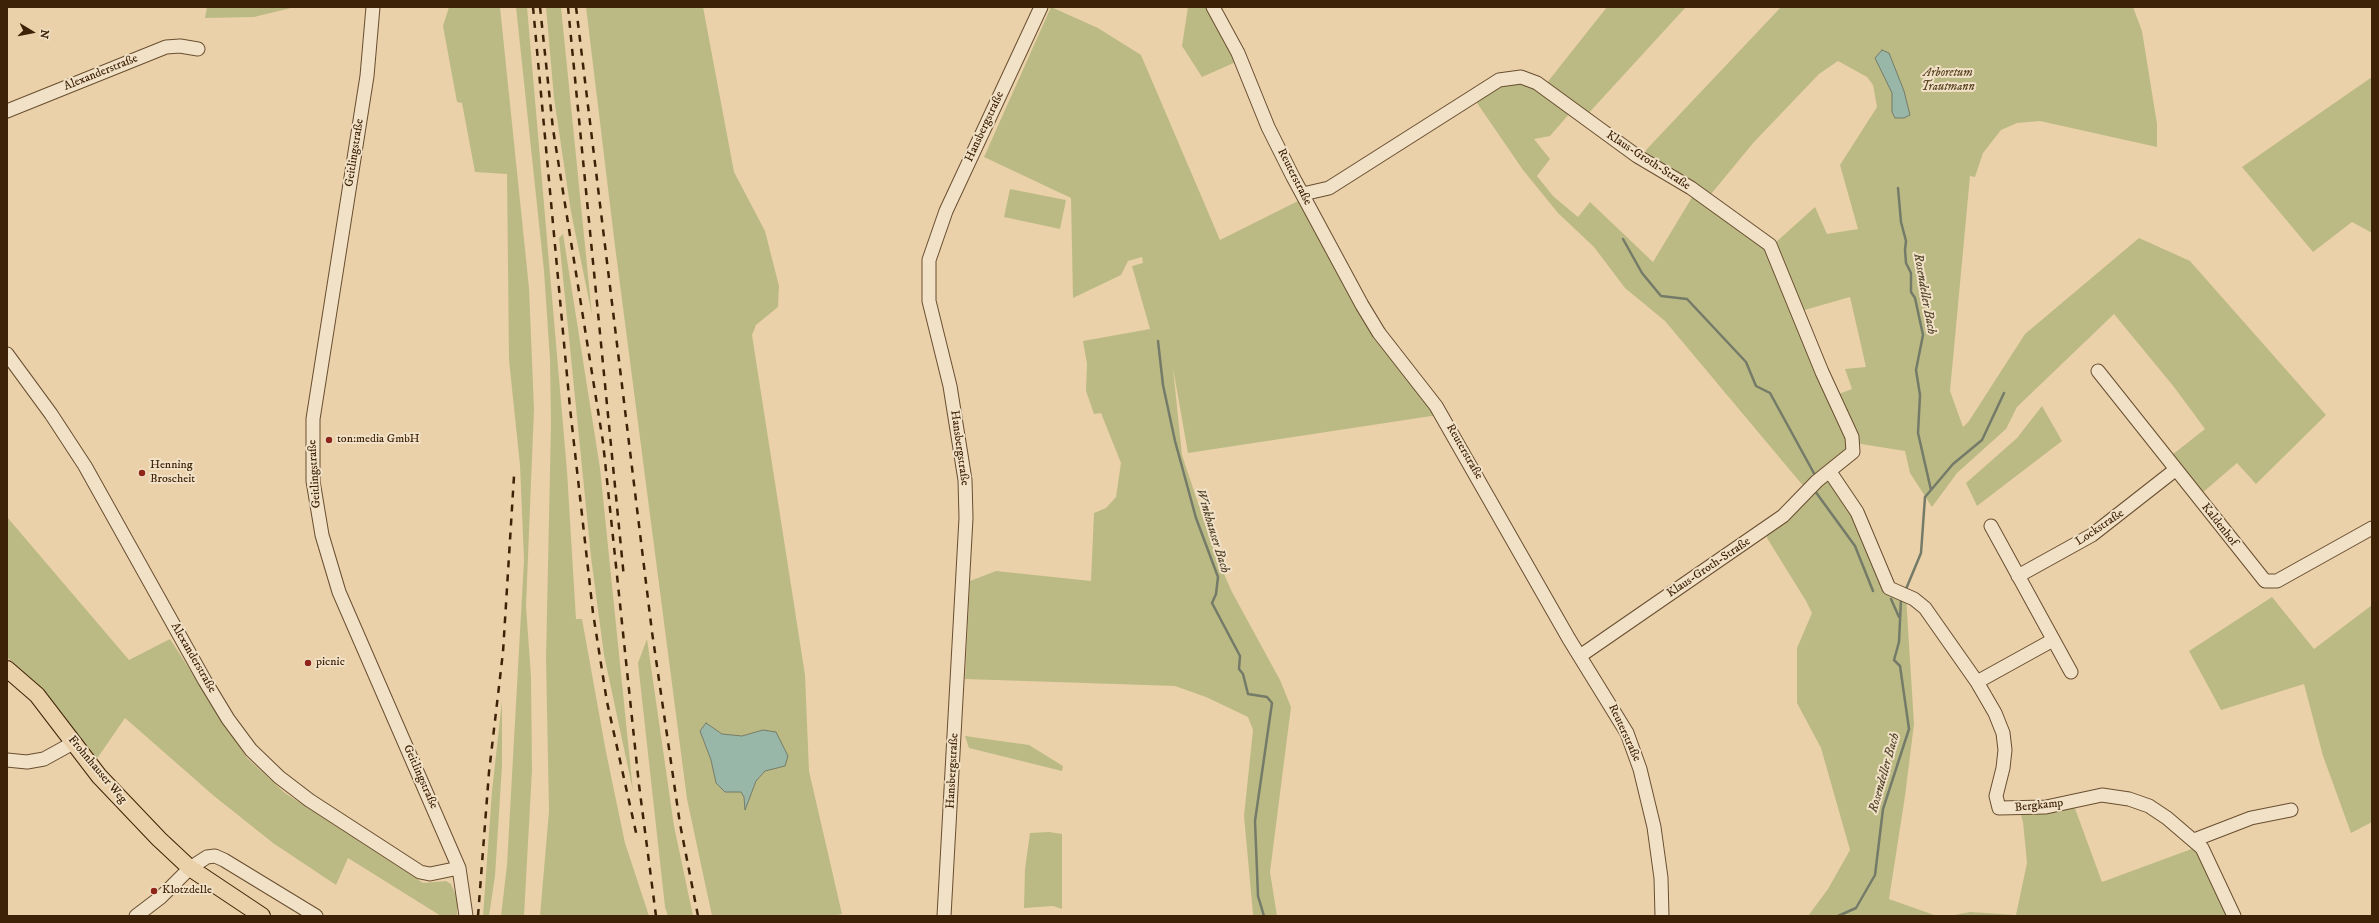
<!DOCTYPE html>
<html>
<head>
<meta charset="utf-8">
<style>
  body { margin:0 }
  #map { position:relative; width:2379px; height:923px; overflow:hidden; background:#ead1a9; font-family:"IM FELL DW Pica",serif }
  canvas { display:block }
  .frame { position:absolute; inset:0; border:8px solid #3e2207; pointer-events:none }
  .north { position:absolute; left:12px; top:12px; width:40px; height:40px; -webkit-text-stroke:3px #f1e1c7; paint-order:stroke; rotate:100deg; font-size:11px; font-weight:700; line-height:16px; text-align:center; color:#3e2207 }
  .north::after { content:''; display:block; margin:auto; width:14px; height:18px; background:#3e2207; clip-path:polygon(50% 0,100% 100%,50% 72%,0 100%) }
</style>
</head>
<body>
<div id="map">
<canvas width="2379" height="923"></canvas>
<div class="frame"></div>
<div class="north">N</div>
</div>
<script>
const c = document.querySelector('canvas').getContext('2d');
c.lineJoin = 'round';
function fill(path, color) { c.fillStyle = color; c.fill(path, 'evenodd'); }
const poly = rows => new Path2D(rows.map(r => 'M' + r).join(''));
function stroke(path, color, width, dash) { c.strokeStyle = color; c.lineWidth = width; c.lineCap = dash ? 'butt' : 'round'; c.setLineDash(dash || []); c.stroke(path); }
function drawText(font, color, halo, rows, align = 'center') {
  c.font = font + ' "IM FELL DW Pica",serif'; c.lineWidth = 4; c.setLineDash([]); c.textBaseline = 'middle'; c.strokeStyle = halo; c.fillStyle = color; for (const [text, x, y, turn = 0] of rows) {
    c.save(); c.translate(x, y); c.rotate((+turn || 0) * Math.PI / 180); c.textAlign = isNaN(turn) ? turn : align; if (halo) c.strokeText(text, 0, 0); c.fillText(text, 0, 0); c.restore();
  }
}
fill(poly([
  [207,7,295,7,254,17,205,18],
  [449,7,500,7,529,288,534,409,526,606,531,677,532,770,524,916,501,916,507,865,524,560,520,465,509,360,507,174,475,172,462,103,457,102,443,26],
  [516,7,527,7,567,471,576,619,582,619,606,752,625,843,649,916,540,916,549,811,546,659,551,423,550,360,544,271],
  [546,7,561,7,592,315,571,212,554,98],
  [586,7,703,7,734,172,765,231,779,286,778,307,756,325,752,335,805,675,809,771,842,914,832,916,712,916,687,799,615,246],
  [706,723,722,734,742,736,763,730,785,766,765,771,756,781,745,809,744,797,741,792,725,792,716,783,711,760,700,731],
  [1051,7,1098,28,1141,55,1220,240,1300,200,1438,415,1188,453,1173,368,1182,455,1214,551,1232,592,1280,680,1291,707,1270,872,1277,916,1254,916,1253,914,1244,816,1253,730,1248,717,1206,697,1175,686,965,679,970,581,996,571,1091,581,1094,513,1106,508,1116,497,1121,463,1101,413,1094,414,1086,391,1087,364,1083,341,1150,329,1132,266,1143,263,1142,257,1128,261,1121,275,1073,298,1071,198,984,157],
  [1188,7,1210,7,1238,61,1202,77,1182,46],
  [1607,7,1686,7,1586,116,1546,84],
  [1781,7,2133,7,2142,31,2157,124,2157,147,2040,121,2017,123,2001,130,1983,153,1975,177,1970,176,1950,391,1963,427,1969,421,2025,334,2139,238,2190,261,2326,415,2256,484,2237,463,2202,493,2172,455,2205,429,2174,387,2114,314,2017,407,2006,429,1957,473,1932,507,1910,473,1905,451,1861,444,1857,441,1836,395,1852,389,1845,369,1866,367,1850,297,1801,311,1775,243,1815,207,1827,234,1858,229,1840,165,1877,107,1873,85,1867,77,1838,61,1819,74,1754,142,1707,199,1646,157,1646,150],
  [2372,77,2372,233,2352,222,2313,252,2242,167],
  [1528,82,1570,113,1550,136,1534,139,1550,159,1537,176,1553,196,1578,217,1590,202,1653,262,1694,194,1761,239,1850,449,1826,472,1855,513,1888,589,1906,596,1914,724,1905,796,1889,899,1937,916,1808,916,1828,889,1850,850,1821,748,1797,703,1797,648,1812,613,1806,601,1767,538,1768,532,1810,494,1665,321,1625,288,1594,247,1558,213,1523,170,1475,100,1496,86],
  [1010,189,1066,200,1060,229,1004,217],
  [563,234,600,468,633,791,604,655,591,557,559,238],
  [2042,406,2062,441,1977,506,1966,483,2017,438],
  [7,517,129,660,170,639,247,758,285,793,423,883,446,881,451,884,457,898,457,916,441,916,348,858,336,885,273,843,214,796,125,718,96,760,37,685,7,657],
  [2272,597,2314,649,2372,605,2372,822,2351,833,2323,756,2304,684,2221,710,2189,651],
  [647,639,674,826,693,916,668,916,665,907,638,663],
  [502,701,502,766,495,876,489,916,483,916,492,791],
  [965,736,1029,745,1063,766,1062,771,969,748],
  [2073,803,2102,882,2197,847,2230,916,1949,916,1970,912,2016,915,2027,863,2023,822,2019,809],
  [1049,832,1062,834,1062,909,1053,906,1024,908,1025,869,1030,833]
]), '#bcba84');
const water = poly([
  [1882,50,1889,53,1904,91,1910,115,1904,118,1895,118,1892,112,1892,93,1875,58,1882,50],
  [706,723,722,734,742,736,763,730,776,732,788,756,785,766,765,771,756,781,745,810,744,797,741,792,725,792,716,783,711,760,700,731,706,723]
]);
fill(water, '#98b7a8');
stroke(water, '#747b68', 1);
stroke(poly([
  [1898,188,1901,222,1906,241,1905,250,1906,263,1911,273,1911,292,1915,298,1923,335,1916,370,1920,395,1918,433,1931,490,1925,497,1921,553,1906,589],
  [1623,239,1642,273,1661,296,1687,299,1746,362,1756,386,1770,393,1816,477],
  [1158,341,1163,385,1175,441,1196,518,1218,577,1216,594,1212,603,1240,656,1239,669,1243,674,1248,694,1267,697,1272,703,1255,821,1258,896,1264,916],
  [1931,490,1953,464,1982,440,2004,393],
  [1815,491,1855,546,1873,591],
  [1891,599,1899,617],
  [1838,916,1856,908,1875,875,1883,809,1909,729,1900,666,1894,660,1899,642,1901,599]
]), '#747b68', 2.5);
const minor = poly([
  [373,7,367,76,313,419,313,481,322,535,339,592,459,868,466,916],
  [1213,7,1238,53,1268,127,1293,177,1362,305,1379,333,1436,406,1569,639,1627,733,1640,769,1654,827,1661,878,1662,916],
  [7,111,166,47,180,46,198,49],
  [1303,194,1329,188,1499,80,1521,77,1537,83,1637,156,1691,188,1770,245,1822,372,1852,437,1853,452,1817,481,1783,516,1580,656],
  [7,354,51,414,85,466,205,681,228,719,251,750,279,777,309,800,420,872,430,874,459,868],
  [2098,371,2265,581,2277,581,2372,528],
  [1830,472,1857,512,1889,588,1914,599,1925,608,1977,682,1995,713,2003,733,2005,750,2003,768,1996,796,1999,808,2046,807,2102,795,2129,799,2149,806,2167,818,2202,848,2234,916],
  [1991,526,2071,672],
  [2018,576,2092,535,2175,470],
  [1977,682,2053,640],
  [7,760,27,762,44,759,73,743],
  [2194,840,2251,818,2291,810],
  [136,916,161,897,190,868,207,857,215,856,224,860,316,916],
  [944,916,966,518,965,480,950,386,929,301,929,260,946,211,1041,7]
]);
const major = poly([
  [7,669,37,695,99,776,159,839,190,868,262,916]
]);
stroke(minor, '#694e30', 15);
stroke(major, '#3e2207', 18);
stroke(minor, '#f1e1c7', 13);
stroke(major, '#ead1a9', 16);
stroke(poly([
  [533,7,570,408,593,613,607,702,637,837],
  [540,7,553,129,603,442,639,785,656,916],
  [568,7,624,578],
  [576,7,652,632,680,824,698,916],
  [478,916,489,772,503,652,514,476]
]), '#3e2207', 2.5, [7, 7]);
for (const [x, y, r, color] of [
  [329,440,4,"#8f2418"],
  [142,473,4,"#8f2418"],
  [308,663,4,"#8f2418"],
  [154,891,4,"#8f2418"]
]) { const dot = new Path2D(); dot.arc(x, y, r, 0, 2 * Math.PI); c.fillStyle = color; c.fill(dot); stroke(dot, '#f1e1c7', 1.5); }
drawText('12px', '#3e2207', '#f1e1c7', [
  ["Alexanderstraße",101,73,-22],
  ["Hansbergstraße",985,127,-65],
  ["Geitlingstraße",355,153,-81],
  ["Klaus-Groth-Straße",1648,161,33],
  ["Reuterstraße",1294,177,63],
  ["Hansbergstraße",959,448,82],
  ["Reuterstraße",1464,452,60],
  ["Geitlingstraße",315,474,-94],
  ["Kaldenhof",2219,525,52],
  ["Lockstraße",2100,528,-34],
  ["Klaus-Groth-Straße",1709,568,-34],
  ["Alexanderstraße",193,658,60],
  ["Reuterstraße",1624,733,65],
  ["Frohnhauser Weg",97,770,50],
  ["Hansbergstraße",953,771,-87],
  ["Geitlingstraße",420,777,66],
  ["Bergkamp",2039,806,-6]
]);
drawText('italic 12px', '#5e4826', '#f1e1c7', [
  ["Arboretum",1948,74],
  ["Trautmann",1948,88]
]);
drawText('12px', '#3e2207', '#f1e1c7', [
  ["ton:media GmbH",337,440],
  ["Henning",150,466],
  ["Broscheit",150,480],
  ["picnic",316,663],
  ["Klotzdelle",162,891]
], 'left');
drawText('italic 13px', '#54472f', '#f1e1c7', [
  ["Rosendeller Bach",1924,294,80],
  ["Winkhauser Bach",1212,531,73],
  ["Rosendeller Bach",1885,773,-74]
]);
</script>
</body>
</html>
